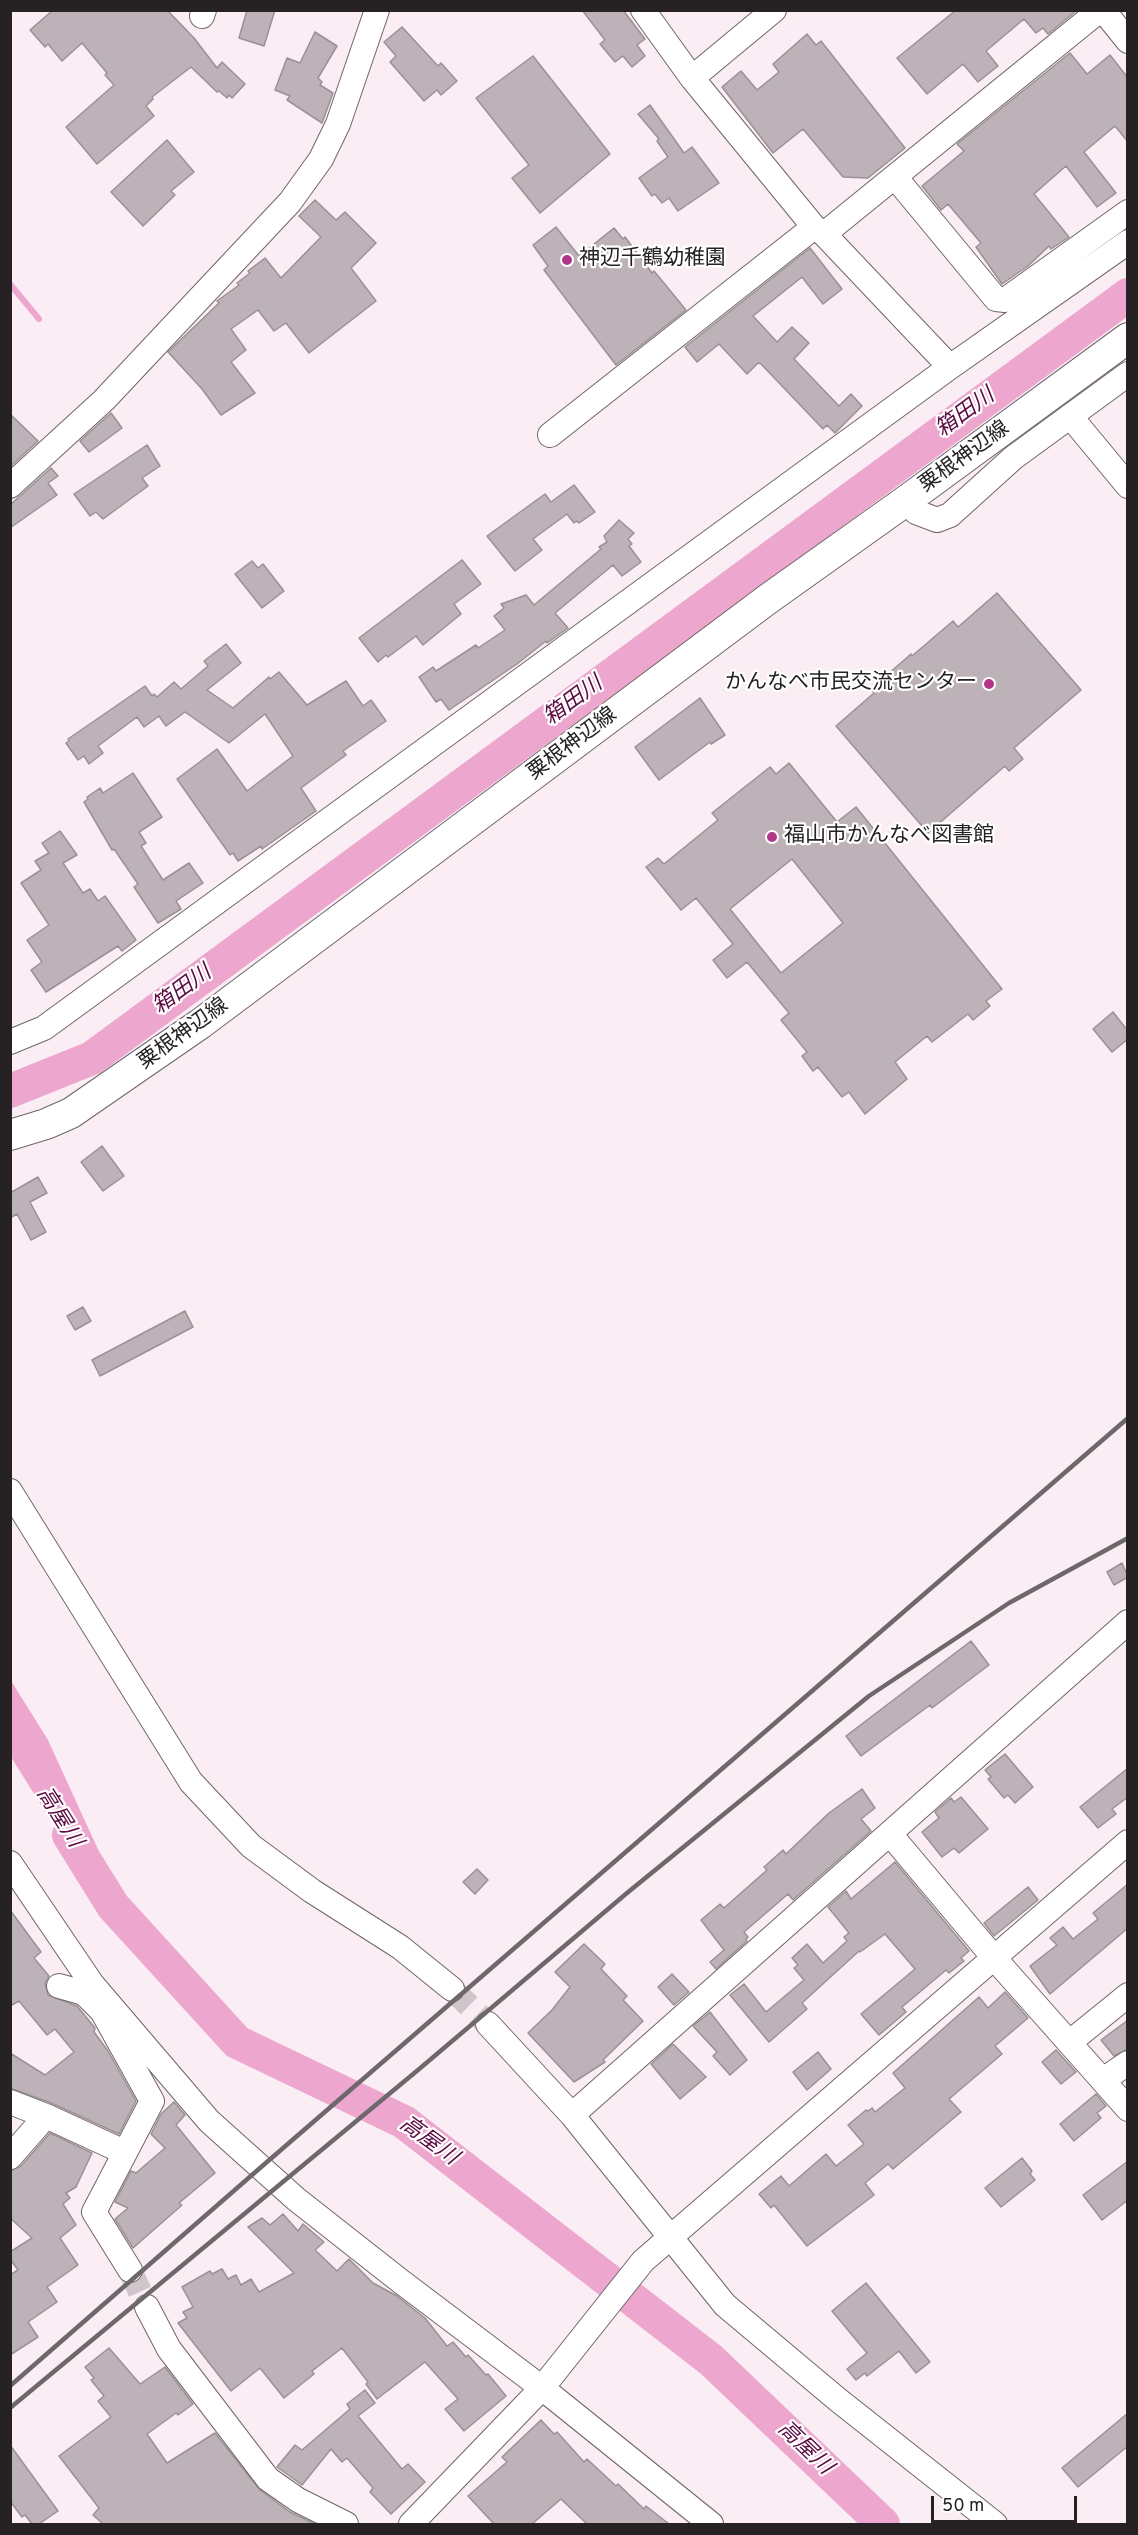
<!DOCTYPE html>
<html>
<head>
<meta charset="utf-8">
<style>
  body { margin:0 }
  #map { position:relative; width:1138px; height:2535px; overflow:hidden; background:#faeef4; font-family:Overpass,sans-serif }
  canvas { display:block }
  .frame { position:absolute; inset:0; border:12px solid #262224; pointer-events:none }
  .scale { position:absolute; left:931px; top:2496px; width:146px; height:27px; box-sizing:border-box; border:3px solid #262224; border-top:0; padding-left:8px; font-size:18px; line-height:21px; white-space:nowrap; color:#262224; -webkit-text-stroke:4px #fff; paint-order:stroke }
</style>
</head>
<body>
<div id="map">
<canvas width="1138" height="2535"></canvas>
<div class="frame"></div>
<div class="scale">50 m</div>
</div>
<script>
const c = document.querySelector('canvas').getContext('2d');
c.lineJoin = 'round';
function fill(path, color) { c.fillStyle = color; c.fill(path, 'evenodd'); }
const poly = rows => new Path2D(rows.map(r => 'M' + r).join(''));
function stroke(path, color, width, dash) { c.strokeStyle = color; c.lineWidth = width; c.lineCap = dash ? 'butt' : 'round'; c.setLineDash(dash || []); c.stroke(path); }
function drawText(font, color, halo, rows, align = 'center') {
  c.font = font + ' Overpass,"Noto Sans JP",sans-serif'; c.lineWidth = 4.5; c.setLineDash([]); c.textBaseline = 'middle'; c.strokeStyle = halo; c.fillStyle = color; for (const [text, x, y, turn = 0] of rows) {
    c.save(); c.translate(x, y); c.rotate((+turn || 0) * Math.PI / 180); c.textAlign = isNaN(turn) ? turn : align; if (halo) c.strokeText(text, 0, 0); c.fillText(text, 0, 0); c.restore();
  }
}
fill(poly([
  [10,1679,48,1740,106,1867,88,1880,11,1757]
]), '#eda7cf');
stroke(poly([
  [10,284,39,319]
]), '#eda7cf', 6);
stroke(poly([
  [10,1091,92,1058,1128,295],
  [69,1835,113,1906,237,2042,404,2122,711,2360,883,2524]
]), '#eda7cf', 34);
const building = poly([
  [53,10,167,10,194,38,217,68,222,62,245,84,232,98,229,95,227,98,219,91,217,92,191,67,152,97,153,99,146,106,154,116,97,164,66,127,114,85,105,75,107,73,82,43,62,61,48,44,45,47,30,30,53,10],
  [247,10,275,10,264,46,239,38,247,10],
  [582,10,623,10,645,39,637,45,645,56,632,67,623,56,615,62,600,44,605,40,582,10],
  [956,10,1014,10,1076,11,1048,34,1043,28,1036,33,1024,19,986,51,998,66,978,82,963,64,927,94,897,58,956,10],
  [402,27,438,66,441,63,457,81,441,95,437,90,424,101,390,62,396,56,384,42,402,27],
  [315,32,337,46,318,78,322,82,320,85,333,93,322,123,287,100,290,96,275,90,287,58,300,63,315,32],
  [807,34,816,45,821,41,905,148,868,178,843,177,803,129,773,153,722,87,741,71,757,90,779,72,773,64,807,34],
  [1070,53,1087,74,1110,55,1128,78,1128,142,1115,126,1084,152,1116,193,1097,207,1066,166,1034,194,1069,237,1051,249,1049,246,1028,266,1002,284,976,247,981,243,948,204,941,210,922,186,964,151,957,144,1070,53],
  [533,56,610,154,540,213,512,178,529,165,476,98,533,56],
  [650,105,684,153,692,147,719,183,678,211,669,198,662,203,655,194,652,196,639,178,668,157,657,141,659,139,638,114,650,105],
  [167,140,194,172,171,191,175,195,143,226,111,192,167,140],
  [315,200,336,220,345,212,376,243,351,268,376,301,309,353,286,323,274,331,258,310,231,329,246,350,231,362,255,393,221,415,202,389,168,352,219,303,217,301,239,285,237,283,250,273,248,271,265,258,281,278,321,237,299,216,315,200],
  [556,227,579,256,614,228,623,239,625,237,652,273,654,271,686,310,616,365,544,270,548,266,533,245,556,227],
  [810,248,842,289,823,304,802,277,753,316,777,342,792,327,809,343,794,359,839,406,851,394,862,406,835,433,827,425,823,429,761,364,758,363,747,374,719,344,697,362,685,347,810,248],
  [111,413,122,428,89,452,80,441,111,413],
  [10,414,38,441,12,465,10,464,10,414],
  [147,445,160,466,142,478,148,486,103,519,96,512,90,516,74,494,147,445],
  [51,468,58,476,48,483,57,495,10,528,10,505,51,468],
  [574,485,595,512,579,523,577,521,574,523,567,514,533,539,542,550,515,571,487,536,545,494,551,502,574,485],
  [619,520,634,533,628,539,632,544,629,546,641,562,622,576,613,565,555,613,568,628,547,643,546,641,517,664,449,710,441,699,436,702,419,677,433,667,436,671,476,645,478,648,505,630,494,616,504,608,501,604,526,595,534,605,601,549,599,547,607,542,604,536,619,520],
  [462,560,481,584,454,604,461,614,423,645,416,636,388,657,386,655,378,662,359,638,462,560],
  [252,561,258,568,263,564,284,591,262,608,235,574,252,561],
  [997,593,1081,690,1014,748,1023,759,1009,771,1005,766,928,833,836,726,874,693,871,689,911,654,912,656,953,621,958,627,997,593],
  [226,644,241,663,207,690,233,708,269,677,270,679,279,672,307,705,346,681,363,706,371,700,386,721,343,751,346,755,301,788,316,811,262,849,261,846,238,861,233,853,230,855,177,779,217,749,247,791,293,756,265,714,229,743,185,712,166,726,159,716,144,727,137,717,98,746,103,753,89,764,84,756,78,760,66,743,69,741,68,739,145,686,152,696,154,694,157,697,174,682,181,689,208,666,204,661,226,644],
  [700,698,725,735,711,744,710,742,659,780,635,747,700,698],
  [789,763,837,822,856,807,1002,989,986,1001,990,1006,973,1020,968,1014,932,1042,927,1036,895,1062,907,1079,865,1114,849,1092,842,1097,818,1067,813,1071,802,1056,807,1052,781,1020,789,1013,747,962,727,978,713,960,733,944,696,898,681,910,646,867,658,858,664,864,718,820,712,813,770,767,776,774,789,763],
  [792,859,843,923,781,973,730,909,792,859],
  [133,773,162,817,139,832,146,843,141,846,163,880,189,863,203,883,176,901,181,909,158,923,134,887,138,884,114,849,112,850,84,802,88,799,87,797,100,788,103,793,133,773],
  [60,831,77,855,63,863,83,893,90,889,98,901,105,896,136,940,122,951,118,946,46,992,31,970,42,962,27,940,49,925,21,883,41,870,35,861,49,853,42,843,60,831],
  [1113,1012,1128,1031,1128,1039,1112,1052,1093,1029,1113,1012],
  [102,1146,124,1176,103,1191,81,1162,102,1146],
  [38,1177,47,1193,30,1202,46,1232,31,1240,17,1214,10,1218,10,1193,38,1177],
  [83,1307,91,1321,75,1330,67,1316,83,1307],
  [185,1311,193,1327,100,1376,92,1360,185,1311],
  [1122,1563,1128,1577,1114,1585,1107,1572,1122,1563],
  [971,1641,989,1665,932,1708,930,1705,861,1756,846,1736,971,1641],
  [1005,1754,1033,1787,1015,1803,1008,1795,1004,1798,988,1779,991,1777,985,1770,1005,1754],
  [1128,1768,1128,1797,1112,1809,1116,1814,1098,1828,1080,1807,1128,1768],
  [862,1789,875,1808,861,1819,871,1831,793,1900,788,1894,744,1932,748,1937,746,1939,747,1941,716,1969,710,1962,724,1950,701,1920,720,1904,724,1908,767,1870,764,1867,783,1850,786,1854,829,1813,862,1789],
  [961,1797,988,1829,959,1853,954,1848,942,1857,922,1832,939,1818,935,1812,951,1798,954,1802,961,1797],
  [895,1862,969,1951,961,1958,964,1961,949,1973,946,1970,902,2007,906,2012,879,2035,861,2014,915,1969,885,1934,860,1952,859,1951,802,2003,807,2009,769,2042,730,1995,744,1984,766,2012,804,1980,794,1968,798,1965,792,1958,807,1944,823,1963,847,1941,844,1937,849,1933,828,1907,846,1891,851,1899,895,1862],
  [477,1869,488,1880,475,1894,463,1882,477,1869],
  [1128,1884,1128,1928,1050,1994,1030,1966,1057,1945,1050,1938,1063,1927,1073,1939,1098,1919,1093,1913,1128,1884],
  [1028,1887,1038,1900,994,1936,984,1923,1028,1887],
  [10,1910,41,1952,34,1958,49,1976,45,1983,48,1995,77,2006,95,2028,94,2032,108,2051,136,2101,119,2134,51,2103,10,2088,10,2053,45,2075,74,2052,55,2029,47,2035,19,2001,10,2006,10,1910],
  [584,1944,605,1964,601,1969,627,1996,623,2000,643,2021,603,2060,605,2062,574,2082,528,2033,552,2010,570,1987,555,1972,584,1944],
  [672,1974,689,1992,674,2005,658,1987,672,1974],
  [1005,1992,1028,2018,995,2046,1002,2054,949,2099,961,2112,893,2169,888,2164,865,2183,874,2195,807,2246,774,2205,771,2208,759,2194,781,2176,789,2186,826,2154,836,2166,864,2144,848,2125,866,2110,868,2111,872,2108,875,2112,905,2088,893,2073,979,1997,988,2008,1005,1992],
  [710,2012,747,2060,730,2075,713,2056,717,2052,693,2026,710,2012],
  [1128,2020,1128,2049,1114,2056,1101,2040,1128,2020],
  [673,2044,706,2077,680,2099,651,2064,673,2044],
  [1056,2050,1076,2072,1061,2084,1042,2062,1056,2050],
  [818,2052,831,2069,807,2090,793,2072,818,2052],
  [1096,2094,1106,2106,1097,2113,1101,2118,1074,2141,1060,2124,1096,2094],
  [174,2102,185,2115,176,2125,215,2173,179,2203,182,2205,133,2248,115,2219,128,2208,115,2202,131,2171,136,2173,165,2148,151,2134,161,2114,174,2102],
  [50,2133,92,2153,76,2187,66,2193,70,2198,63,2204,76,2225,60,2238,78,2265,47,2287,57,2302,28,2322,38,2337,10,2355,10,2275,18,2270,10,2259,10,2252,32,2238,10,2218,10,2171,21,2166,50,2133],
  [1022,2158,1032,2171,1030,2174,1035,2180,1001,2207,985,2188,1022,2158],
  [1128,2161,1128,2200,1102,2220,1083,2195,1128,2161],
  [283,2214,298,2231,303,2224,324,2242,315,2250,337,2271,349,2259,373,2283,397,2296,425,2318,447,2346,453,2342,466,2357,468,2355,486,2375,488,2374,506,2396,464,2431,445,2409,458,2399,425,2362,377,2399,366,2384,368,2382,342,2348,312,2371,314,2374,284,2398,260,2368,231,2391,178,2323,187,2318,183,2312,193,2307,182,2287,210,2271,212,2274,222,2269,228,2279,236,2275,241,2285,251,2279,259,2292,294,2273,248,2227,262,2218,270,2225,283,2214],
  [866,2283,930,2362,916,2373,899,2351,867,2376,865,2373,856,2380,847,2369,867,2353,832,2311,866,2283],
  [109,2348,140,2384,165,2367,193,2404,178,2415,176,2413,147,2434,167,2463,215,2433,260,2490,290,2512,315,2524,103,2524,93,2515,99,2508,59,2456,111,2417,98,2401,104,2396,91,2380,94,2378,85,2367,109,2348],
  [365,2390,375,2403,358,2416,402,2469,408,2464,425,2482,391,2514,370,2492,373,2488,347,2458,342,2462,331,2449,302,2485,277,2467,295,2445,302,2450,350,2409,347,2404,365,2390],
  [1128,2413,1128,2446,1078,2487,1062,2468,1128,2413],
  [541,2420,554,2434,557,2432,584,2462,587,2459,616,2486,618,2484,644,2509,646,2506,669,2524,587,2524,561,2499,532,2524,494,2524,468,2496,507,2462,502,2457,541,2420],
  [10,2445,58,2511,39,2524,32,2524,25,2515,22,2517,10,2501,10,2445]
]);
fill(building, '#bdb2b8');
stroke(building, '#9a9096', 1.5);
stroke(poly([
  [452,1989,488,2024],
  [130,2270,147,2307]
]), '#d0c5ca', 24, [24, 12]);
const minor = poly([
  [643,10,692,78,814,227,824,234,950,367],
  [1103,10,1128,41],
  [202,16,204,10],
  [692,78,774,10],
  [895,177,996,299,1005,300,1128,212],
  [824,234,1100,10],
  [1070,416,1128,486],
  [550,435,814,227],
  [10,486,104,400,290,202,321,159,338,124,377,10],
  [907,500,916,512,937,520,950,515,1013,458,1128,374],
  [10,1042,44,1028,950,367,1128,242],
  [10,1491,191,1782,251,1846,312,1891,400,1947,452,1989],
  [890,1834,995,1959,1128,2109],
  [10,1863,92,1984,209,2121,296,2199,399,2280,542,2388,711,2524],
  [59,1986,84,1993,102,2011,152,2101,94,2212,130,2270],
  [488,2024,572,2115,725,2305,837,2399,995,2524],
  [1070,2042,1128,1995],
  [1103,2080,1128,2063],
  [10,2102,46,2116,124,2152],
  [572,2115,1128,1622],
  [10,2157,46,2116],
  [147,2307,169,2349,268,2479,298,2500,346,2524],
  [411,2524,542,2388,643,2261,1128,1842]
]);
const major = poly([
  [10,1135,46,1124,71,1113,200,1024,768,599,907,500,1128,338]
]);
stroke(minor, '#6f656a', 26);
stroke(major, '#6f656a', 32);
stroke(minor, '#fff', 24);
stroke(major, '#fff', 30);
stroke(poly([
  [10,2386,260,2168,1128,1418],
  [10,2408,418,2070,627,1893,869,1696,1009,1603,1128,1538]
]), '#6e676b', 4.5);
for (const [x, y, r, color] of [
  [567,260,6,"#b13687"],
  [989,684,6,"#b13687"],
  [772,837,6,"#b13687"]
]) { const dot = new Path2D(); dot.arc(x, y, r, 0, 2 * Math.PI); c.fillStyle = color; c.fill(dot); stroke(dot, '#fff', 2); }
drawText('21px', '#262224', '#fff', [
  ["神辺千鶴幼稚園",579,260],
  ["かんなべ市民交流センター",977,684,"right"],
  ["福山市かんなべ図書館",784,837]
], 'left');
drawText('21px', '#262224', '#fff', [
  ["粟根神辺線",965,458,-36],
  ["粟根神辺線",573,745,-37],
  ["粟根神辺線",184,1035,-36]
]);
drawText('italic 22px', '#5c0b43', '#fff', [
  ["箱田川",966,414,-36],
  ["箱田川",574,702,-36],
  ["箱田川",183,991,-36],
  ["高屋川",58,1818,58],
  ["高屋川",428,2142,36],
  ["高屋川",804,2449,44]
]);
</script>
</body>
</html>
